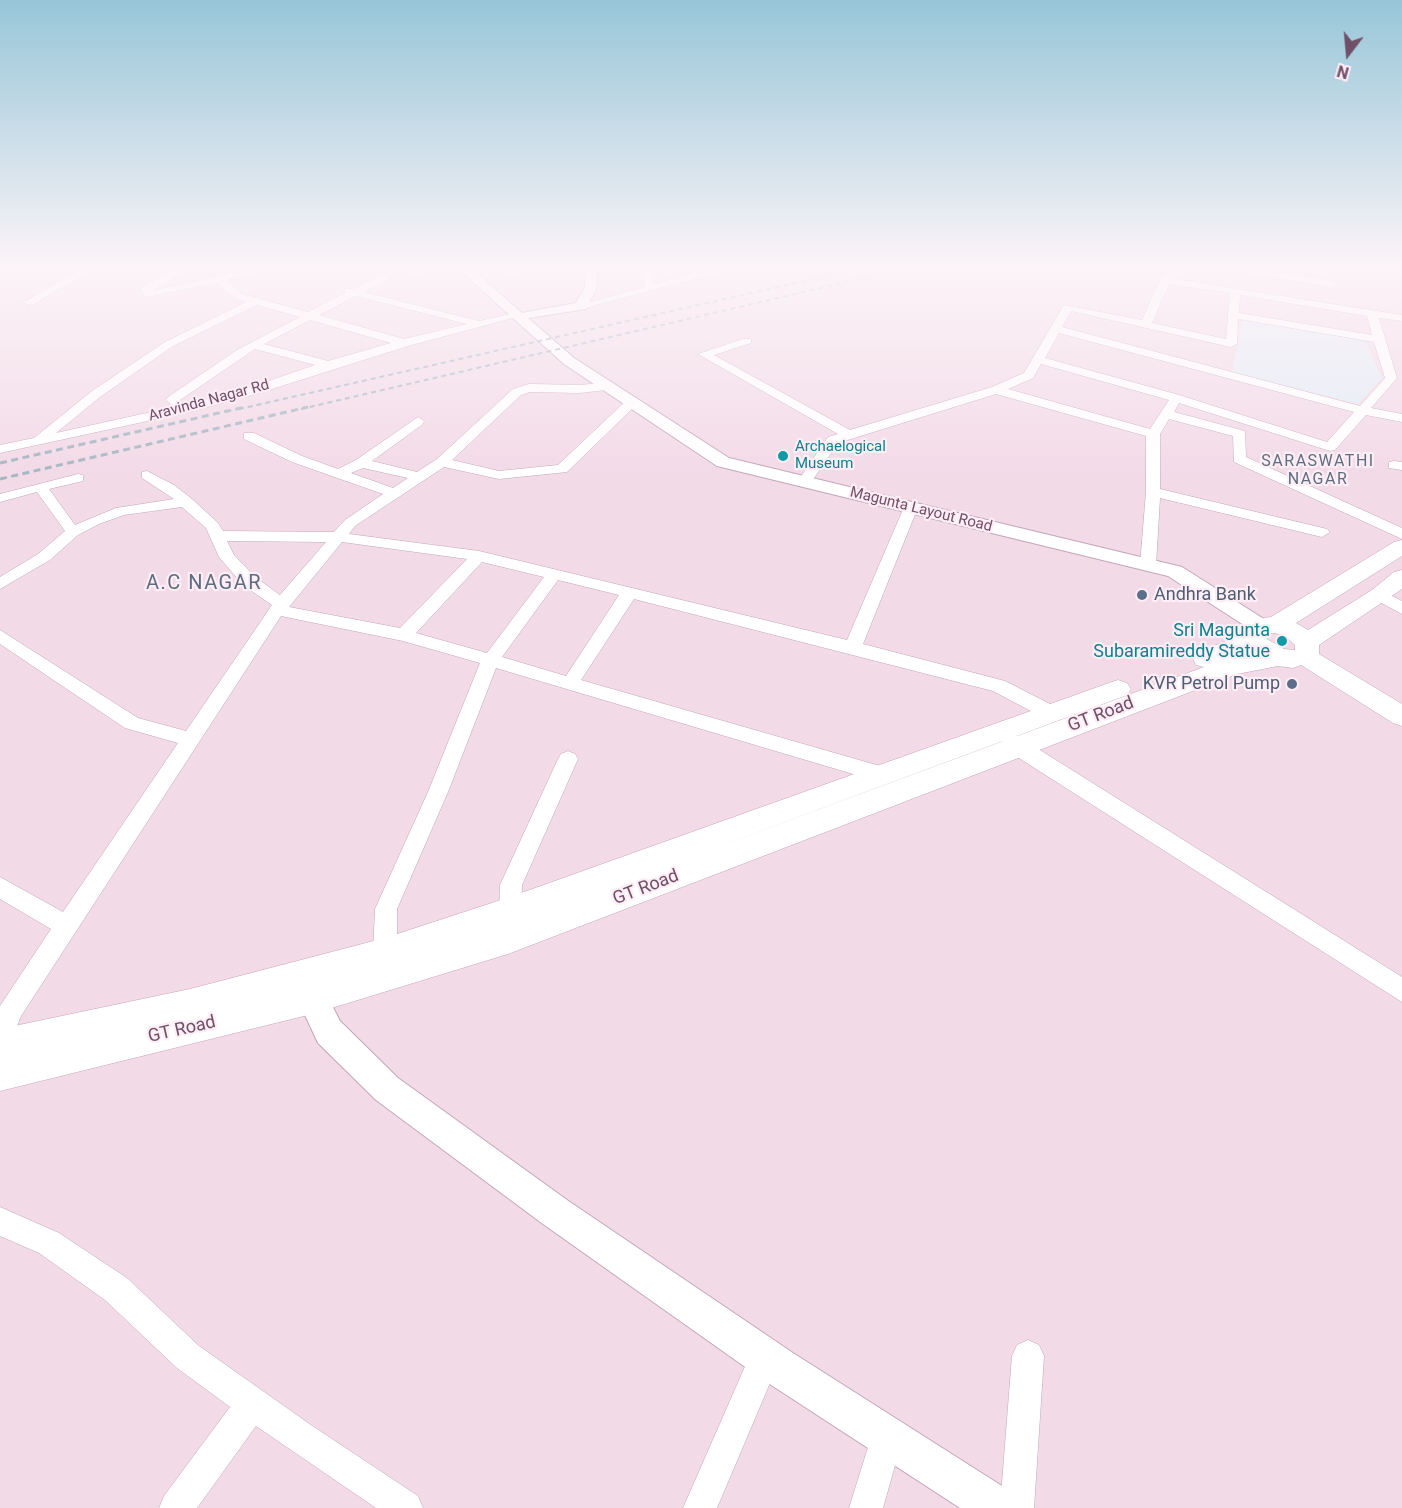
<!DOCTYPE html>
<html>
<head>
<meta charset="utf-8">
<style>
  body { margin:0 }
  #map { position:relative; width:1402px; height:1508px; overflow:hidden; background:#f9e7f0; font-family:Roboto,sans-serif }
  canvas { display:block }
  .north { position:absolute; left:1318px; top:24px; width:60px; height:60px; -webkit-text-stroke:4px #fdedf5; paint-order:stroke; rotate:196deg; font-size:16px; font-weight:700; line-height:24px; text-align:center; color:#704f68 }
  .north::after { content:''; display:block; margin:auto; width:21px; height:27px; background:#704f68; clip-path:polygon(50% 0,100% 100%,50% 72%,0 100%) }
</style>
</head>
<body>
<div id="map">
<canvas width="1402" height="1508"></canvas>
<div class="north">N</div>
</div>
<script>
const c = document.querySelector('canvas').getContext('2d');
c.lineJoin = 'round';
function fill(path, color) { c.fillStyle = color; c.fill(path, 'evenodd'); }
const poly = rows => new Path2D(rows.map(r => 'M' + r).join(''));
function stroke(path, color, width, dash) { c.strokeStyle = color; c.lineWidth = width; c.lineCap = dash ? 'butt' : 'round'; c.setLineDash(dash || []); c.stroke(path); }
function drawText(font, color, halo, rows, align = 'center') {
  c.font = font + ' Roboto,sans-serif'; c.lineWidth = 4.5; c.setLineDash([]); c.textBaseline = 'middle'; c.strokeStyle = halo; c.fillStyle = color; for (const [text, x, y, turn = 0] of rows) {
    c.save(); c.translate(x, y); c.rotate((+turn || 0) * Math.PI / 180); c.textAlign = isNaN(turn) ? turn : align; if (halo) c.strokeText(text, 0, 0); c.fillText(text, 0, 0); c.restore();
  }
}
fill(poly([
  [0,265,1402,265,1402,1508,0,1508]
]), '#f2dae7');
fill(poly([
  [1243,320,1364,339,1382,378,1358,404,1232,372]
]), '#e4ecf6');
const minor = poly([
  [87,265,100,265,32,305,23,303,87,265],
  [179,265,192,265,153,291,266,265,286,265,227,280,242,294,308,312,345,293,345,289,353,289,384,274,388,275,388,279,364,292,479,321,519,312,524,315,408,346,256,394,189,412,0,453,0,445,34,438,92,391,165,342,246,302,234,298,217,283,146,297,141,290,142,288,179,265],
  [356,296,467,324,404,339,319,315,356,296],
  [257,305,300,317,237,350,168,397,166,400,174,407,56,433,100,397,173,346,257,305],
  [310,320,391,343,328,361,264,344,310,320],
  [255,349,315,365,248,388,186,405,180,400,255,349],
  [416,265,427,265,419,275,411,275,410,273,416,265],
  [514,265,524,265,513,276,508,273,514,265],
  [640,265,650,265,654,284,729,265,747,265,581,309,576,306,645,287,640,265],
  [1184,265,1197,265,1175,279,1402,315,1402,321,1379,318,1397,378,1371,408,1402,414,1402,422,1366,415,1335,450,1330,451,1179,403,1174,412,1245,431,1246,457,1402,528,1402,539,1234,462,1233,436,1169,419,1160,434,1160,489,1327,529,1330,532,1322,537,1160,498,1156,565,1154,569,1142,569,1140,565,1146,492,1146,436,996,394,838,443,810,484,800,484,798,481,828,437,838,434,698,354,743,339,751,339,751,343,714,355,850,430,992,387,1024,373,1064,305,1142,320,1161,278,1184,265],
  [1169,284,1230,293,1226,339,1152,323,1169,284],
  [1240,295,1367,316,1372,335,1239,313,1240,295],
  [1071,311,1231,347,1237,344,1238,319,1374,342,1385,378,1360,406,1062,327,1071,311],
  [1059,333,1354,412,1327,442,1179,395,1045,358,1059,333],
  [1041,364,1169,400,1150,429,1008,389,1033,378,1041,364],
  [1204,265,1231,265,1332,281,1337,284,1332,287,1204,265],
  [610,382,616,386,614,389,580,393,530,392,521,395,452,460,499,471,558,465,629,398,637,398,637,404,567,472,499,479,444,467,355,526,349,534,479,551,847,640,904,507,906,504,916,504,918,507,863,644,1005,681,1058,708,1060,713,1058,718,1044,718,993,691,634,599,581,680,880,766,887,768,890,774,887,780,880,782,496,668,448,792,397,909,397,953,393,961,385,964,377,961,373,953,375,909,428,792,480,663,403,641,281,616,21,1016,9,1046,0,1049,0,1006,51,929,0,899,0,877,63,912,178,743,125,728,0,644,0,630,138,718,186,731,272,605,243,585,219,557,206,528,182,507,124,515,99,524,78,535,50,560,0,589,0,577,38,554,65,531,37,492,0,502,0,494,78,474,83,475,83,481,49,489,75,525,116,508,174,499,142,478,142,472,147,471,174,485,192,499,218,523,223,531,334,532,345,520,383,494,292,462,244,439,244,433,254,433,302,456,338,469,356,460,418,417,424,421,423,424,372,461,417,472,437,459,513,389,529,384,580,385,610,382],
  [363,468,408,478,393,488,351,473,363,468],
  [227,541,326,542,280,595,255,577,234,555,227,541],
  [342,542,467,559,400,628,289,607,342,542],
  [482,562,544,577,487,653,416,633,482,562],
  [558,580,619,595,566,676,502,657,558,580],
  [1394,461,1402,462,1402,470,1389,468,1389,462,1394,461],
  [1380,590,1402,601,1402,614,1374,599,1372,595,1380,590],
  [1008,730,1402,977,1402,1002,1011,753,998,737,1001,732,1008,730],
  [568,751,575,754,578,759,522,885,521,911,518,918,510,921,502,918,499,911,500,885,558,759,561,754,568,751],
  [0,1207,59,1233,127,1278,199,1346,311,1425,418,1496,423,1508,376,1508,256,1426,197,1508,159,1508,164,1496,230,1407,177,1368,105,1300,39,1253,0,1236,0,1207],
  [1028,1340,1039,1345,1044,1356,1034,1508,1000,1508,1012,1356,1017,1345,1028,1340],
  [765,1341,776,1346,781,1357,717,1508,683,1508,754,1346,765,1341],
  [887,1421,899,1425,903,1437,883,1508,849,1508,875,1425,887,1421]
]);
const tertiary = poly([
  [454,265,468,265,522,313,576,303,585,287,584,265,596,265,597,287,586,309,528,318,574,358,729,458,1182,567,1267,621,1270,626,1267,631,1260,633,1253,631,1168,576,717,466,564,364,454,265],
  [312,984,323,988,340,1021,398,1078,567,1200,793,1353,1013,1493,1019,1508,960,1508,765,1381,543,1224,376,1100,318,1043,297,998,301,988,312,984]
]);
const secondary = poly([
  [1402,540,1402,556,1296,623,1308,630,1372,590,1394,572,1402,570,1402,589,1319,645,1319,654,1402,704,1402,726,1393,723,1301,665,1293,668,1278,666,1237,674,508,954,312,1014,0,1091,0,1029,190,989,385,938,510,897,1109,683,1118,680,1127,683,1131,689,1127,695,698,854,1204,667,1196,665,1193,659,1196,653,1241,635,1247,623,1252,620,1271,617,1394,542,1402,540],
  [1275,633,1286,637,1295,645,1295,650,1284,649,1267,639,1265,634,1275,633],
  [1249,650,1254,653,1231,658,1249,650]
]);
stroke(minor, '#c2a7ba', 1);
stroke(tertiary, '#c2a7ba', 2);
stroke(secondary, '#c5a6bb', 1);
fill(minor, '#fff');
fill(tertiary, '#fff');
fill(secondary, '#fff');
stroke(poly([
  [239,409,875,265],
  [301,409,920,265]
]), '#a7b6c2', 2, [5, 4]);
stroke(poly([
  [0,463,245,407],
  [0,479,308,407]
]), '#a7b6c2', 3, [7, 4.5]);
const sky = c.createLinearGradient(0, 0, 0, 477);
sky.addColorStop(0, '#97c6d8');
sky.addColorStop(0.56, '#fcf4f8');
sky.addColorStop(1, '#fcf4f800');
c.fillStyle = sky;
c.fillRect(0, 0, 1402, 477);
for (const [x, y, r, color] of [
  [783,456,6,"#0f9aa8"],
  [1142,595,6,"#5c6f8a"],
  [1282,641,6,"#0f9aa8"],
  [1292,684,6,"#5c6f8a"]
]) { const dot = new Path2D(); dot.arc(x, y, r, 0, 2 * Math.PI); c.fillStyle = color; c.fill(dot); stroke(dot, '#fdedf5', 2); }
drawText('15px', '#704f68', '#fdedf5', [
  ["Aravinda Nagar Rd",209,401,-15],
  ["Magunta Layout Road",921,510,14]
]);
drawText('15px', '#0d838f', '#fdedf5', [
  ["Archaelogical",795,447],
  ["Museum",795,464]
], 'left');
c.letterSpacing = '1.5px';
drawText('16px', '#5e6d7f', '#fdedf5', [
  ["SARASWATHI",1318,462],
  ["NAGAR",1318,480]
]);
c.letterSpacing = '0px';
drawText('18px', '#4e5e75', '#fdedf5', [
  ["Andhra Bank",1154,595],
  ["KVR Petrol Pump",1280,684,"right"]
], 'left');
drawText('18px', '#0d838f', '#fdedf5', [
  ["Sri Magunta",1270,631],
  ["Subaramireddy Statue",1270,652]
], 'right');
drawText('18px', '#704f68', '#fdedf5', [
  ["GT Road",1101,715,-21],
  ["GT Road",646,888,-21],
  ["GT Road",182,1030,-13]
]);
c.letterSpacing = '1.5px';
drawText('20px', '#5e6d7f', '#fdedf5', [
  ["A.C NAGAR",204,584]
]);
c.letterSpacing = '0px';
</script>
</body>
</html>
